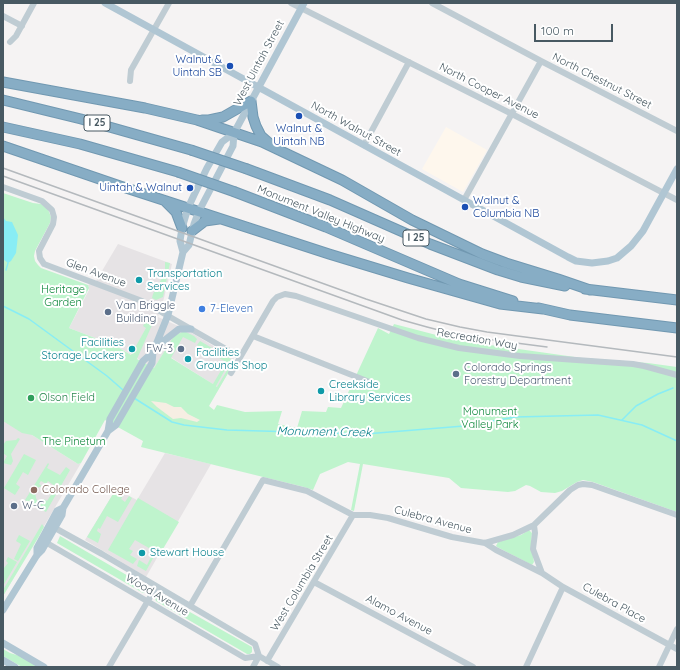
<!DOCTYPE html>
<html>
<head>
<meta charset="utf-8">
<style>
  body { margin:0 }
  #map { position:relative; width:680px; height:670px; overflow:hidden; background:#f5f3f3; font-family:Quicksand,sans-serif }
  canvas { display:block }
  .frame { position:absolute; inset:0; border:4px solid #485962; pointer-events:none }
  .scale { position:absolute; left:534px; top:24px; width:79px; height:18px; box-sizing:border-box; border:2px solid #485962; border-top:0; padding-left:5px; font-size:12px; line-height:14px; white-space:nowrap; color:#485962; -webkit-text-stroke:3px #fff; paint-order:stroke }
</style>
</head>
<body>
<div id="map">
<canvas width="680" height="670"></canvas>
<div class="frame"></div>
<div class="scale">100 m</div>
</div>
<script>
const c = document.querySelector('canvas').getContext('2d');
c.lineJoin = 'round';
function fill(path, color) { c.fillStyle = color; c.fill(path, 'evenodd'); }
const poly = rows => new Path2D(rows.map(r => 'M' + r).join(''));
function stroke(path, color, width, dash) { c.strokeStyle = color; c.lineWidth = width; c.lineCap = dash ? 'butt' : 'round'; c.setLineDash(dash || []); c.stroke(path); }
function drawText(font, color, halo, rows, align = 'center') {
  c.font = font + ' Quicksand,sans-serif'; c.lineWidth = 4; c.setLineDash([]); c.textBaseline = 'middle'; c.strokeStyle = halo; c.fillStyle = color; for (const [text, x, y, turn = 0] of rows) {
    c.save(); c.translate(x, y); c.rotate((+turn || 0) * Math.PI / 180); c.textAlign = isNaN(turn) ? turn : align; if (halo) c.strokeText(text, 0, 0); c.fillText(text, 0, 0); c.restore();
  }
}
fill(poly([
  [446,127,487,150,463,192,422,169]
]), '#fef7ed');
fill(poly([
  [118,244,172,264,164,298,158,317,185,329,234,358,234,363,219,388,164,353,154,368,116,346,69,328,89,290,88,285,96,281],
  [3,348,32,435,78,464,81,463,3,596],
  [165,453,211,464,146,577,85,540,116,489,137,500]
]), '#e6e3e5');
fill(poly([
  [3,193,33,203,41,204,48,209,51,217,50,223,35,251,34,256,35,261,38,265,41,268,88,285,89,288,69,328,116,346,131,355,146,328,143,326,146,321,143,319,145,315,149,316,152,319,152,325,137,359,154,368,174,336,184,331,194,336,197,339,195,343,183,337,171,358,213,384,226,362,197,345,200,341,231,359,216,386,217,387,232,362,234,363,209,406,214,410,217,405,245,412,282,411,278,424,297,428,302,411,326,412,328,407,341,408,378,328,389,334,394,324,444,337,469,342,582,358,648,363,677,367,677,512,593,482,583,480,577,482,562,491,555,493,541,492,530,486,526,485,515,491,508,492,461,488,449,478,363,464,354,511,351,510,360,464,348,462,320,474,313,490,304,487,141,447,143,441,105,420,81,463,78,464,32,435,22,433,3,421],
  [165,262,170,263,163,297,156,300,152,298,153,294,165,273],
  [18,438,20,439,11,454,13,461,11,465,3,463,7,456,3,453,3,445,6,441,16,440],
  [24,454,36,460,28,475,23,472,16,484,20,487,15,495,4,488],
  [48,463,49,464,47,468,60,475,66,467,70,470,46,512,39,508,42,501,43,502,44,499,47,501,56,487,48,481,46,484,41,481,39,484,42,486,37,488,35,492,36,498,38,502,37,507,25,500],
  [116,489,125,493,121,499,125,502,129,496,132,498,118,522,107,516,100,529,98,528,97,531,101,534,98,543,87,537],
  [138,498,179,522,160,554,156,553,146,571,137,566,139,560,147,565,154,551,135,540,129,549,133,551,130,555,137,559,133,564,108,550],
  [42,524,44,527,38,538,3,596,3,590],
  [529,530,532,533,531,545,534,562,532,565,497,547,496,546,498,542,521,535],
  [19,535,30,541,18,561,14,559,21,544,16,541],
  [60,536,147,587,147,591,143,593,57,543],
  [8,557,17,562,3,586,3,567,4,568,8,563,6,561],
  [158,594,252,647,252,652,250,654,247,654,156,601,155,598],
  [3,649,10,653,20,656,39,667,22,667,3,656]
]), '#bff4cd');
fill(poly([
  [151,401,166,403,174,407,181,407,188,414,200,420,197,422,181,418,173,419,157,407]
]), '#f6eee3');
fill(poly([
  [3,217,6,221,12,222,18,235,16,253,11,261,8,263,3,259]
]), '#88edf5');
stroke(poly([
  [6,270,8,263],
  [3,306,29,319,107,376,123,390],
  [134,398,172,422,184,425,227,430,365,434,464,426,515,417,598,415,642,425,677,441],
  [622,420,636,406,658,394,673,388]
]), '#88edf5', 1.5);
const highway = poly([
  [3,82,145,108,197,120,262,142,342,180,412,220,482,254,506,263,558,279,590,290],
  [3,100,81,119,191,150],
  [202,120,209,120,223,117,251,101,253,117,256,126,261,136,269,143],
  [3,127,80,144,178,172],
  [3,146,120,186,329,254,408,278,500,304,543,309],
  [247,169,330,200,430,244,498,270,521,277,565,286],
  [235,192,326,227,459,284,513,301],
  [165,201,176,212,182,228],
  [192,231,205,221,219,219],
  [585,289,677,300],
  [539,308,570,315,677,328]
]);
stroke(highway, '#7198b1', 11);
stroke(poly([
  [291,3,512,114,677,200],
  [432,3,541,61,677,131],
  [3,16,22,26],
  [10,42,16,36,34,3],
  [130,81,131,70,169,3],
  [364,145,409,62],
  [3,187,42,201,52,210,54,217,53,224,39,251,40,258,44,264,142,301,240,357],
  [464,200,541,61],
  [253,336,372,383],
  [231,373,273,301,277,297,285,294,296,296,418,338,459,348,520,356,633,364,644,366,677,375],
  [534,525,535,533,533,549,542,573],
  [55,528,102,554,255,644,259,656,278,667],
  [47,543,245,658,259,656],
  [485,543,496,550,542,573,563,587,677,649],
  [314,582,473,667],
  [190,606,263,480,307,491,353,515,370,515,388,518,452,537,485,543,513,535,534,525,570,490,578,485,583,484,592,485,677,515],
  [267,661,353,515],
  [109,667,156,587],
  [253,667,259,656],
  [526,667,563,587],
  [659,667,677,629]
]), '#bfccd3', 6);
stroke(poly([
  [105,3,568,257,576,261,592,263,608,261,617,258,631,246,643,231,677,169],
  [183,252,180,241,182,228,188,208,194,195,207,168,222,142,234,133,304,3],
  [156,347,179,329,191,329],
  [108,431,110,419,143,361,153,352],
  [37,555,37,548,50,524,57,511,63,508],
  [3,610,37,555,42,550,62,515,63,508,108,431,116,425,152,363,153,352,168,315,183,252,189,245,194,224,199,211,233,146,234,133],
  [3,643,44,667],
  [3,660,15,667]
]), '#b0c6d3', 7);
stroke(highway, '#87adc5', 9);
stroke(poly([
  [3,168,366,299,426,319,460,327,487,332,677,357],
  [3,176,402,320,427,327,462,336,547,347]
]), '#b4b9bd', 1.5);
const highwayBridge = poly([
  [191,150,247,169],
  [178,172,235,192]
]);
stroke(highwayBridge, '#7198b1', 11, []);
stroke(highwayBridge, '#87adc5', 9);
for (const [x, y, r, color] of [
  [230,66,4,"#1a4fb4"],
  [299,116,4,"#1a4fb4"],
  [190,188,4,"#1a4fb4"],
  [465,207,4,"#1a4fb4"],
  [139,280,4,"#0f9aa8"],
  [202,309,4,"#3f7fe0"],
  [108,312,4,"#5c6f8a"],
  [132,349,4,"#0f9aa8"],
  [181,349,4,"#5c6f8a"],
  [188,359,4,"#0f9aa8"],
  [456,374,4,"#5c6f8a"],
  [321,391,4,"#0f9aa8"],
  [31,398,4,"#2e9e5b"],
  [34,490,4,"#8d6e63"],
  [14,506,4,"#5c6f8a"],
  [142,553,4,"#0f9aa8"]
]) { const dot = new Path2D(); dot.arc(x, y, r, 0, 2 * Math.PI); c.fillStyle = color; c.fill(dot); stroke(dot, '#fff', 1.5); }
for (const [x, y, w] of [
  [97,123,26],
  [416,238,26]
]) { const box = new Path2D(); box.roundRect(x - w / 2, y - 8, w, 16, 3); c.fillStyle = '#fff'; c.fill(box); stroke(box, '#485962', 1); }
drawText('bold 10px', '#485962', null, [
  ["I 25",97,123],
  ["I 25",416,238]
]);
drawText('11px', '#164399', '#fff', [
  ["Walnut &",222,60],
  ["Uintah SB",222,73],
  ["Walnut &",299,129,"center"],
  ["Uintah NB",299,142,"center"],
  ["Uintah & Walnut",182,188],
  ["Walnut &",473,201,"left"],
  ["Columbia NB",473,214,"left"]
], 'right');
drawText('11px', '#485962', '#fff', [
  ["West Uintah Street",259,63,-62],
  ["North Chestnut Street",602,81,27],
  ["North Cooper Avenue",489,91,27],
  ["North Walnut Street",356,129,29],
  ["Monument Valley Highway",321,214,22],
  ["Glen Avenue",96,273,20],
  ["Recreation Way",477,339,10],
  ["Culebra Avenue",433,520,15],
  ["West Columbia Street",302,583,-59],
  ["Wood Avenue",157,595,31],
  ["Culebra Place",614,603,29],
  ["Alamo Avenue",399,615,28]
]);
drawText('11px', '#0d838f', '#fff', [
  ["Transportation",147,274],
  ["Services",147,287],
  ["Facilities",124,343,"right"],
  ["Storage Lockers",124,356,"right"],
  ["Facilities",196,353],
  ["Grounds Shop",196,366],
  ["Creekside",329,385],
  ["Library Services",329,398],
  ["Stewart House",150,553]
], 'left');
drawText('11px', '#0f883c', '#fff', [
  ["Heritage",63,290],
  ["Garden",63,303],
  ["Monument",490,412],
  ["Valley Park",490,425],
  ["The Pinetum",74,442]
]);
drawText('11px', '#4e5e75', '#fff', [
  ["Van Briggle",116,306],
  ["Building",116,319],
  ["FW-3",173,349,"right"],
  ["Colorado Springs",464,368],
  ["Forestry Department",464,381],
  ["W-C",22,506]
], 'left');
drawText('11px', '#366cbe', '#fff', [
  ["7-Eleven",210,309]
], 'left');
drawText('11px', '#27864d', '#fff', [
  ["Olson Field",39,398]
], 'left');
drawText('11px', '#785e54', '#fff', [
  ["Colorado College",42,490]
], 'left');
drawText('italic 12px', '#057f89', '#fff', [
  ["Monument Creek",324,432,1]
]);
</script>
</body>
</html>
